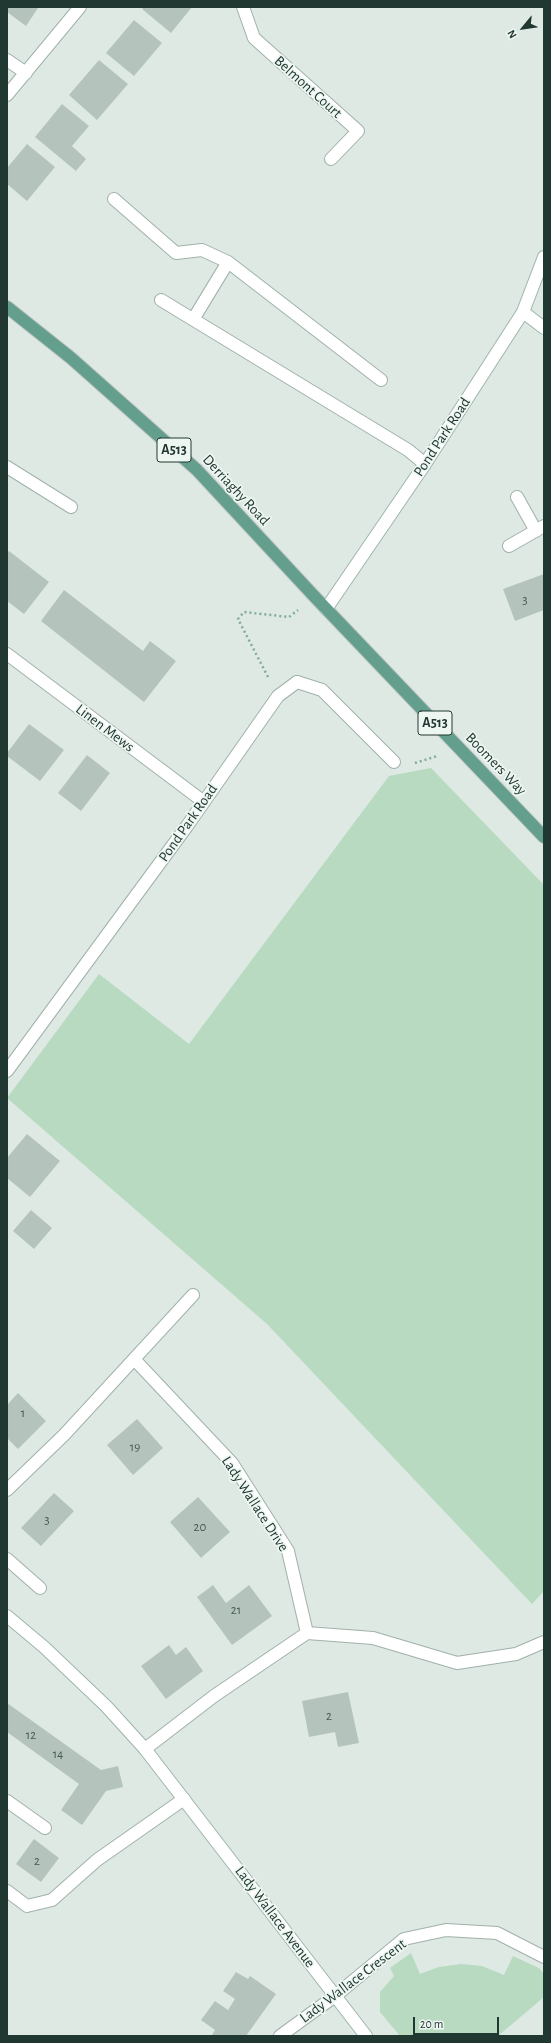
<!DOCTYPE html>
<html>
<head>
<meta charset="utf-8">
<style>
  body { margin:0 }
  #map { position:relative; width:551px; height:2043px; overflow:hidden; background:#dee9e4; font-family:"Alegreya Sans",sans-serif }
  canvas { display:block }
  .frame { position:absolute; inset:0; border:8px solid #203831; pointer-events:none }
  .north { position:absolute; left:503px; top:8px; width:40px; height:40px; -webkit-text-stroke:3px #eef6f2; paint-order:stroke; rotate:241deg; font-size:11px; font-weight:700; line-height:16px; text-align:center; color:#203831 }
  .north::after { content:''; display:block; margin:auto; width:14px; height:18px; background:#203831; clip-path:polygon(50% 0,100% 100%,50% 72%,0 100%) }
  .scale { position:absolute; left:413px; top:2017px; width:86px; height:18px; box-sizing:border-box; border:2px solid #203831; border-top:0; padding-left:5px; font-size:12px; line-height:14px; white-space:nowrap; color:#203831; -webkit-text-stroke:3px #eef6f2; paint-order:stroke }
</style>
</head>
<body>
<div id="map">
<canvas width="551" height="2043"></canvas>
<div class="frame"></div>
<div class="north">N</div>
<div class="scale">20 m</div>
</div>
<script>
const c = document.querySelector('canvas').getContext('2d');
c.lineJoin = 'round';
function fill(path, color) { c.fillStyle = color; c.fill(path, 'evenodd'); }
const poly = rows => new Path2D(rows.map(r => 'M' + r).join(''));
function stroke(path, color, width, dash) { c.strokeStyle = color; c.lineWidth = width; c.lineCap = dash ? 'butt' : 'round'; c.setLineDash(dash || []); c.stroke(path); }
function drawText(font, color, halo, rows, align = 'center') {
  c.font = font + ' "Alegreya Sans",sans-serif'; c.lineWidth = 3.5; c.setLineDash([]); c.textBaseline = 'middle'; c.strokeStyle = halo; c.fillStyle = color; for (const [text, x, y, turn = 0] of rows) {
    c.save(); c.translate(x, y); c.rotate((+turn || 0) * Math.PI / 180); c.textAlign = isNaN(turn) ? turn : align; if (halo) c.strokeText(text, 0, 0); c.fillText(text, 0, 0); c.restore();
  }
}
fill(poly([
  [431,768,544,885,544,1591,532,1604,267,1324,7,1098,99,974,189,1044,389,776],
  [411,1953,420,1974,439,1967,461,1964,482,1966,504,1975,513,1956,539,1968,544,1974,544,1997,498,2036,400,2036,380,2012,380,1992,394,1976,390,1968]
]), '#b7dac0');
fill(poly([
  [7,7,35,7,38,8,26,26,7,12],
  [144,7,192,7,171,33,142,9],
  [134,20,162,43,134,76,106,53],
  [99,60,128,84,97,120,69,95],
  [62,104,89,126,72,146,86,159,76,171,35,137],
  [27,144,55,167,27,201,7,184,7,168],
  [9,551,49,582,24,614,7,601,7,553],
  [544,574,544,610,515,621,503,589],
  [64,590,143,651,150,641,176,661,144,702,41,621],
  [29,724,64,750,40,781,7,756,7,753],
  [87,755,110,773,81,811,58,793],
  [27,1134,60,1161,30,1197,7,1178,7,1158],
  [31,1210,52,1228,34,1249,13,1231],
  [18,1393,46,1421,18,1449,7,1438,7,1405],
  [137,1419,163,1448,133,1475,107,1445],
  [54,1493,74,1511,41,1546,21,1528],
  [198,1497,230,1532,201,1558,170,1522],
  [213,1585,226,1603,249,1585,272,1616,232,1645,197,1597],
  [169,1645,176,1655,186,1647,203,1671,166,1699,141,1666],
  [348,1692,359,1743,338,1747,335,1732,309,1737,302,1701],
  [7,1703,101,1770,118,1766,123,1787,106,1791,82,1825,61,1810,79,1784,7,1732],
  [34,1839,59,1858,41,1882,16,1864],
  [236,1972,248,1979,250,1976,276,1994,246,2036,213,2036,212,2035,215,2030,201,2020,215,2001,228,2010,235,1999,223,1991]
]), '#b4c4bd');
const lane = poly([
  [114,199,176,253,202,250,228,262,381,380],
  [194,318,228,262],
  [297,682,322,690,394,762]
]);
const street = poly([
  [243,7,254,38,358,131,331,159],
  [7,60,26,73],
  [7,95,80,7],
  [161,300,408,450,425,464],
  [7,467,71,507],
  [517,497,536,531],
  [509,546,544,526],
  [7,654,204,802],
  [7,1071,187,826,278,696,297,682],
  [134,1359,232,1463,288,1551,307,1633],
  [7,1490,64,1435,193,1295],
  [7,1559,40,1588],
  [145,1749,214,1696,307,1633,373,1638,457,1663,516,1654,544,1642],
  [7,1801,45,1828],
  [7,1891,27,1906,52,1900,97,1860,184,1799],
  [280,2036,335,1996,404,1939,446,1930,497,1933,544,1957]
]);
const secondary = poly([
  [523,312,544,328],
  [326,609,425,464,523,312,544,257],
  [7,1616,44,1647,106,1706,145,1749,366,2036]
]);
const primary = poly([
  [7,307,71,358,197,470,313,595,544,837]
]);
stroke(lane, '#a1b0ab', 14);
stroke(street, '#a1b0ab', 14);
stroke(secondary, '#9eb4ac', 14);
stroke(primary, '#bcc3c1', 14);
stroke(poly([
  [268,677,238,619,244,612,289,617,298,610],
  [415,763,437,756]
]), '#7fac9d', 2.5, [2, 3]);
stroke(lane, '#fff', 12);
stroke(street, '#fff', 12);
stroke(secondary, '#fff', 12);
stroke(primary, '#649e8d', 12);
drawText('13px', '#455b54', null, [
  ["3",525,600],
  ["1",23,1413],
  ["19",135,1447],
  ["3",47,1520],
  ["20",200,1527],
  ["21",236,1610],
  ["2",329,1716],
  ["12",31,1735],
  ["14",58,1754],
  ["2",37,1861]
]);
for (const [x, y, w] of [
  [174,450,34],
  [435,723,34]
]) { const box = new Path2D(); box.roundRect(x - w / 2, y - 12, w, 24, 3); c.fillStyle = '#eef6f2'; c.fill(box); stroke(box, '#203831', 1); }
drawText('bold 14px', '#203831', null, [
  ["A513",174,450],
  ["A513",435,723]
]);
drawText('15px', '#203831', '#eef6f2', [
  ["Belmont Court",308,87,42],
  ["Pond Park Road",442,437,-57],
  ["Derriaghy Road",236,490,47],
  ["Linen Mews",105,728,37],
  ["Boomers Way",496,764,46],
  ["Pond Park Road",188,823,-55],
  ["Lady Wallace Drive",255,1504,57],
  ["Lady Wallace Avenue",275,1917,53],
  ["Lady Wallace Crescent",353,1981,-37]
]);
</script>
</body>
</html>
